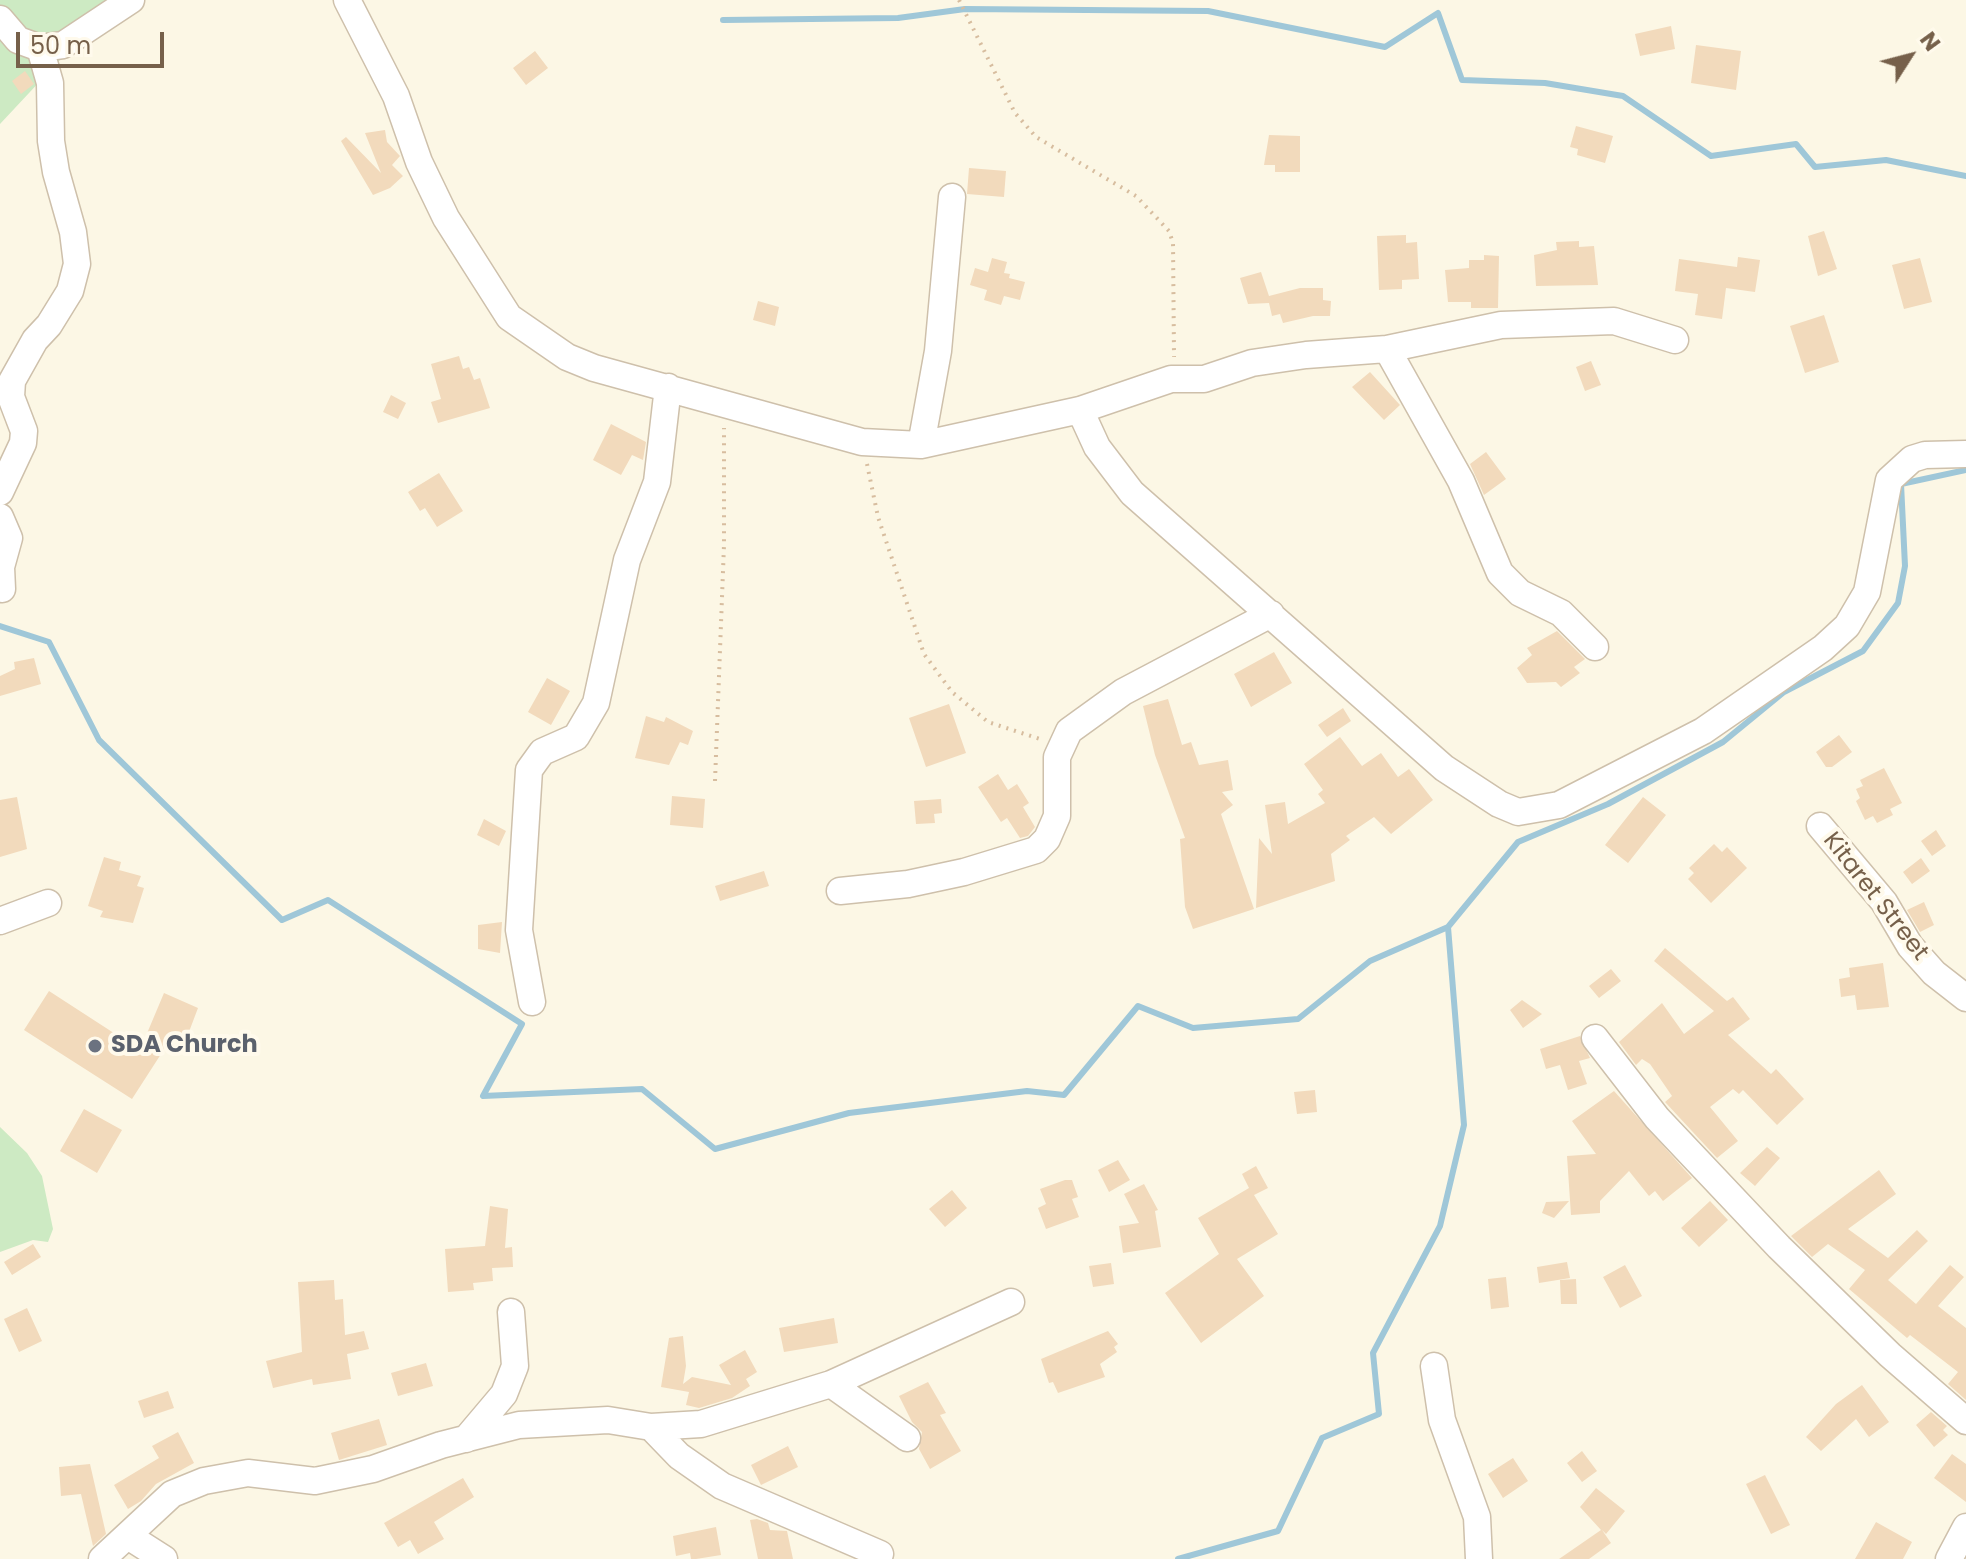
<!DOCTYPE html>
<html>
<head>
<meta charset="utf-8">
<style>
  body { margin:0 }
  #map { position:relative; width:1966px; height:1559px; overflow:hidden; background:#fcf7e5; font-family:Poppins,sans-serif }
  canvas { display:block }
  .north { position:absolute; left:1870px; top:16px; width:80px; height:80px; -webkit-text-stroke:6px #fffaec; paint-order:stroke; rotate:54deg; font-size:22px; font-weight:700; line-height:32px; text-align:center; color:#76604a }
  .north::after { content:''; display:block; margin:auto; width:28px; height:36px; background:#76604a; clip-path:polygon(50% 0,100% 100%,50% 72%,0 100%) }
  .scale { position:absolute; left:16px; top:32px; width:148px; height:36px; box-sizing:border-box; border:4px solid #76604a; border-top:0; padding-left:10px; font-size:24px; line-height:28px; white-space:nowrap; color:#76604a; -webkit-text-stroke:6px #fffaec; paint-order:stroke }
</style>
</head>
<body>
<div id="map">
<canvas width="1966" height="1559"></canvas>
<div class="north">N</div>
<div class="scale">50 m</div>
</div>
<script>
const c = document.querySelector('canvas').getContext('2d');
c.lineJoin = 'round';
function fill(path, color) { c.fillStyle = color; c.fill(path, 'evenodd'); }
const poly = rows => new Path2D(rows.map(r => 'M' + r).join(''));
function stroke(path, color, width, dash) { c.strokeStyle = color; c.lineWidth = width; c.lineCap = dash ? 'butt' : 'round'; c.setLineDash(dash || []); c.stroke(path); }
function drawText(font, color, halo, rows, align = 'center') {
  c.font = font + ' Poppins,sans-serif'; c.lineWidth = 8; c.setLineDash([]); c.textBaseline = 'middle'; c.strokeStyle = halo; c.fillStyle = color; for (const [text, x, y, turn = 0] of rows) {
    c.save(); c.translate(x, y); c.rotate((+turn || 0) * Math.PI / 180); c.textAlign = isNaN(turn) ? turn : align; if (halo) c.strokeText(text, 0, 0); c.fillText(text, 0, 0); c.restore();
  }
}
fill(poly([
  [0,0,116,0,0,124],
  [0,1127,27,1153,42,1176,53,1229,48,1242,33,1240,0,1252]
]), '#cdeac3');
stroke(poly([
  [723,20,898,18,965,9,1208,11,1385,47,1438,13,1462,80,1545,83,1623,96,1711,156,1796,144,1815,167,1886,160,1966,176],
  [0,626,49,642,99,740,282,920,328,900,522,1024,483,1096,642,1089,715,1149,849,1113,1027,1091,1064,1095,1138,1006,1193,1028,1298,1019,1370,961,1448,927],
  [1178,1559,1278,1531,1322,1438,1379,1414,1373,1353,1440,1226,1464,1125,1448,927,1518,842,1608,804,1723,742,1784,692,1863,651,1898,603,1905,566,1901,484,1966,470]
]), '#9fc7d8', 6);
fill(poly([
  [1671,26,1675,49,1640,56,1635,34],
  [1696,45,1741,51,1736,90,1691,83],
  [535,51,548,68,526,85,513,68],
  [25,71,34,84,21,94,12,81],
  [1576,126,1613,136,1605,163,1577,155,1578,149,1570,147],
  [385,130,387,142,400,156,392,165,403,176,390,188,373,195,341,141,346,137,381,173,365,133],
  [1269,135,1300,136,1300,172,1275,172,1275,165,1264,165],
  [969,168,1006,171,1004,197,967,194],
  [1824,231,1837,269,1818,276,1808,236],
  [1406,235,1406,243,1417,242,1419,279,1402,280,1402,289,1379,290,1377,236],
  [1579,241,1579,247,1594,246,1598,285,1536,286,1534,255,1557,250,1556,242],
  [1484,255,1499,256,1498,308,1471,308,1471,302,1448,302,1445,270,1469,268,1469,260,1484,260],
  [1738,257,1760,260,1755,292,1726,288,1722,319,1695,315,1698,294,1675,291,1679,259,1737,267],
  [992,258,1007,262,1004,273,1010,274,1009,278,1025,282,1020,300,1004,296,1001,305,984,300,987,290,970,285,975,268,988,272],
  [1920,258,1932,302,1904,309,1892,265],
  [1261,272,1269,296,1300,288,1323,288,1323,300,1331,301,1330,316,1313,316,1283,323,1280,314,1272,316,1269,303,1248,304,1240,278],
  [758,301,779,307,775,326,753,320],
  [1824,315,1839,362,1805,373,1790,326],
  [459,356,463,369,469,367,474,380,480,378,490,408,438,423,431,402,441,399,431,364],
  [1591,361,1601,385,1585,391,1576,367],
  [1370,372,1400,405,1384,420,1352,387],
  [391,395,406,403,398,419,383,412],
  [611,424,646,442,643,460,632,455,621,475,593,460],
  [1486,452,1506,479,1484,495,1470,464],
  [439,473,463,511,437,527,425,508,420,511,408,492],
  [1557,631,1585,659,1574,667,1580,673,1561,687,1556,682,1527,683,1517,668,1532,655,1527,648],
  [1274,652,1292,683,1251,707,1234,674],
  [34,658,41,684,0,696,0,676,15,669,14,662],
  [547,678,570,691,551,725,528,712],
  [1168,699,1182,745,1191,742,1199,765,1228,760,1233,790,1222,792,1233,805,1221,814,1254,909,1193,929,1185,907,1180,839,1185,838,1155,755,1143,706],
  [949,704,966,753,926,767,909,718],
  [1343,708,1351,721,1327,737,1318,725],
  [646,716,664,722,666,717,693,731,688,745,680,742,669,765,635,758],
  [1839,735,1852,752,1832,767,1826,767,1816,752],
  [1340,737,1362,766,1381,753,1398,777,1409,769,1433,800,1391,834,1374,817,1346,836,1350,840,1331,854,1335,881,1256,908,1259,838,1272,854,1265,805,1285,802,1288,824,1325,803,1318,794,1323,790,1304,764],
  [1884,768,1902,803,1890,809,1893,815,1877,823,1873,816,1865,820,1856,801,1860,798,1856,789,1863,786,1860,780],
  [998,774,1008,790,1017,784,1029,803,1023,807,1035,827,1028,836,1020,838,1007,818,1001,822,978,787],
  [672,796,705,799,703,828,670,825],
  [17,797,27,849,0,857,0,800],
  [1643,797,1666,815,1628,863,1605,845],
  [941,799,942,813,934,814,935,823,916,824,914,801],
  [484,819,506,831,499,846,477,835],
  [1936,830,1946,846,1932,856,1921,841],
  [1714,844,1722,852,1727,847,1747,868,1711,903,1688,879,1694,873,1689,868],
  [104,857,121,862,119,870,141,876,137,886,144,888,133,923,100,917,103,911,88,906],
  [1921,858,1930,871,1912,884,1903,872],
  [764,871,769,886,720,901,715,886],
  [1924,902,1934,925,1920,932,1907,910],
  [502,922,500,953,478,949,478,925],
  [1665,948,1727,1001,1733,997,1750,1019,1728,1035,1771,1074,1776,1069,1804,1099,1777,1125,1743,1090,1739,1094,1733,1089,1710,1107,1738,1141,1717,1158,1665,1102,1672,1096,1650,1064,1642,1059,1636,1065,1619,1042,1662,1003,1684,1034,1714,1011,1654,961],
  [1883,963,1889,1007,1857,1010,1855,995,1841,997,1839,979,1850,977,1849,968],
  [1611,969,1621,981,1599,998,1589,986],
  [49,991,140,1050,164,993,198,1008,184,1045,172,1037,132,1099,24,1030],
  [1522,1000,1542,1014,1523,1028,1510,1010],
  [1580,1036,1590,1058,1579,1061,1587,1084,1568,1090,1560,1065,1546,1069,1540,1049],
  [1315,1090,1317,1112,1297,1114,1294,1092],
  [1614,1091,1692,1178,1663,1201,1655,1191,1649,1196,1629,1171,1600,1201,1600,1213,1571,1215,1567,1156,1596,1154,1572,1121],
  [84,1109,122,1130,97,1173,60,1151],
  [1767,1147,1780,1158,1755,1186,1740,1173],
  [1118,1160,1130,1180,1109,1192,1098,1170],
  [1256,1166,1268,1188,1254,1195,1278,1234,1237,1259,1264,1296,1201,1343,1165,1293,1219,1254,1198,1218,1249,1188,1242,1174],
  [1879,1170,1896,1194,1848,1229,1888,1258,1917,1230,1928,1241,1888,1280,1916,1304,1950,1265,1964,1277,1938,1306,1966,1328,1966,1400,1948,1384,1958,1372,1910,1335,1907,1338,1849,1289,1865,1270,1828,1244,1812,1257,1791,1236],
  [1065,1180,1072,1180,1078,1197,1072,1199,1079,1217,1046,1229,1038,1208,1046,1204,1040,1189],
  [1144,1184,1158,1210,1155,1211,1161,1247,1123,1253,1119,1226,1139,1223,1124,1194],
  [952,1190,967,1208,945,1227,929,1209],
  [1569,1201,1554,1218,1542,1213,1546,1202],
  [1710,1201,1728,1220,1699,1247,1681,1228],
  [490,1206,508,1209,505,1248,512,1247,513,1267,492,1268,493,1281,473,1283,474,1290,448,1292,445,1249,485,1246],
  [33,1244,41,1257,12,1275,4,1262],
  [1567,1262,1570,1278,1539,1283,1537,1267],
  [1111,1263,1114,1284,1093,1287,1089,1266],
  [1625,1265,1642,1296,1620,1308,1603,1277],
  [1506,1277,1509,1307,1491,1309,1488,1279],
  [1576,1279,1577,1304,1561,1304,1560,1280],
  [334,1280,335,1300,343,1299,345,1335,364,1331,369,1349,347,1354,351,1379,313,1385,312,1379,273,1388,266,1361,302,1352,298,1282],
  [27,1308,42,1341,19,1352,4,1319],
  [834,1318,838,1343,784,1352,779,1328],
  [1108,1331,1118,1344,1114,1347,1117,1352,1100,1364,1105,1377,1058,1393,1053,1382,1049,1383,1041,1359],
  [683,1336,686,1366,683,1384,692,1377,731,1385,719,1365,745,1350,757,1372,746,1379,750,1386,732,1398,699,1408,686,1405,689,1392,661,1387,669,1338],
  [426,1363,433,1386,398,1396,391,1373],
  [928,1382,946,1413,940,1415,961,1451,930,1469,919,1449,922,1432,912,1422,899,1396],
  [1862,1385,1889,1422,1869,1437,1856,1419,1821,1451,1806,1437,1836,1404],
  [168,1391,174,1408,144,1418,138,1401],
  [1931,1412,1947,1426,1943,1430,1948,1435,1934,1447,1916,1425],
  [379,1419,387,1445,339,1460,331,1433],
  [178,1432,194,1463,156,1484,141,1501,128,1509,114,1485,159,1458,152,1446],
  [788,1446,798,1467,761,1485,751,1465],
  [1582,1451,1597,1471,1582,1482,1567,1463],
  [1952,1454,1966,1464,1966,1502,1934,1478],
  [1513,1458,1528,1481,1503,1498,1488,1474],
  [90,1464,106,1534,93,1546,81,1494,61,1496,59,1467],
  [1765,1475,1790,1525,1771,1534,1746,1484],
  [463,1478,474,1497,434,1522,444,1539,418,1554,410,1540,398,1547,384,1523],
  [1596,1488,1625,1511,1606,1534,1602,1530,1611,1543,1589,1559,1559,1559,1601,1530,1580,1507],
  [757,1519,768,1523,770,1530,787,1531,793,1559,758,1559,750,1520],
  [1876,1522,1912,1542,1903,1559,1855,1559],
  [716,1527,721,1555,696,1559,691,1559,690,1553,676,1556,673,1536]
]), '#f2dabc');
const minor = poly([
  [347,0,396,96,419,162,446,218,509,317,567,357,594,368,862,442,921,445,1080,410,1171,379,1204,379,1252,363,1306,355,1387,349,1501,325,1614,321,1675,340],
  [0,19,18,40,40,48,63,45,131,0],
  [1387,349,1461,481,1500,573,1520,593,1561,613,1595,647],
  [1080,410,1097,447,1132,493,1444,768,1499,804,1518,812,1559,805,1703,731,1823,648,1847,626,1867,592,1889,480,1912,459,1925,455,1966,454],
  [921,445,938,351,952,197],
  [0,492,23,443,24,431,11,397,12,381,35,340,49,325,70,291,77,264,73,232,56,172,51,141,50,83,40,48],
  [0,517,9,538,1,567,2,589],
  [1820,826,1884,902,1910,946,1934,973,1966,998],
  [840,891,908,884,964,872,1036,850,1047,839,1057,816,1057,757,1069,731,1123,692,1271,614],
  [0,921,48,903],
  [532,1002,519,930,529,770,542,752,576,737,596,703,627,560,657,482,668,387],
  [1595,1038,1657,1118,1779,1247,1890,1355,1966,1421],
  [1434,1366,1442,1420,1477,1517,1479,1559],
  [831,1384,907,1438],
  [651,1427,679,1456,722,1486,880,1554],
  [466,1439,504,1394,515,1366,511,1312],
  [128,1536,164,1559],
  [102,1559,172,1494,204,1481,248,1473,315,1481,373,1469,441,1445,519,1425,608,1420,651,1427,701,1424,831,1384,1011,1302],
  [1949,1559,1966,1527]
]);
stroke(minor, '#cec0ab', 29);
stroke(poly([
  [959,0,1015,113,1036,137,1136,196,1169,231,1173,243,1174,357],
  [867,464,878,517,924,654,952,692,988,722,1043,740],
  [715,781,724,545,724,428]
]), '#d7bd9f', 4, [2, 6]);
stroke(minor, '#fff', 26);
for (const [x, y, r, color] of [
  [95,1046,8,"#6b7280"]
]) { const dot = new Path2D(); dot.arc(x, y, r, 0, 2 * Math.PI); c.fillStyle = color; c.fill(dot); stroke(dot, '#fffaec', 3); }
drawText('24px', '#76604a', '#fffaec', [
  ["Kitaret Street",1875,897,52]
]);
drawText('bold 24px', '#5b616d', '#fffaec', [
  ["SDA Church",111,1046]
], 'left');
</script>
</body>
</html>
